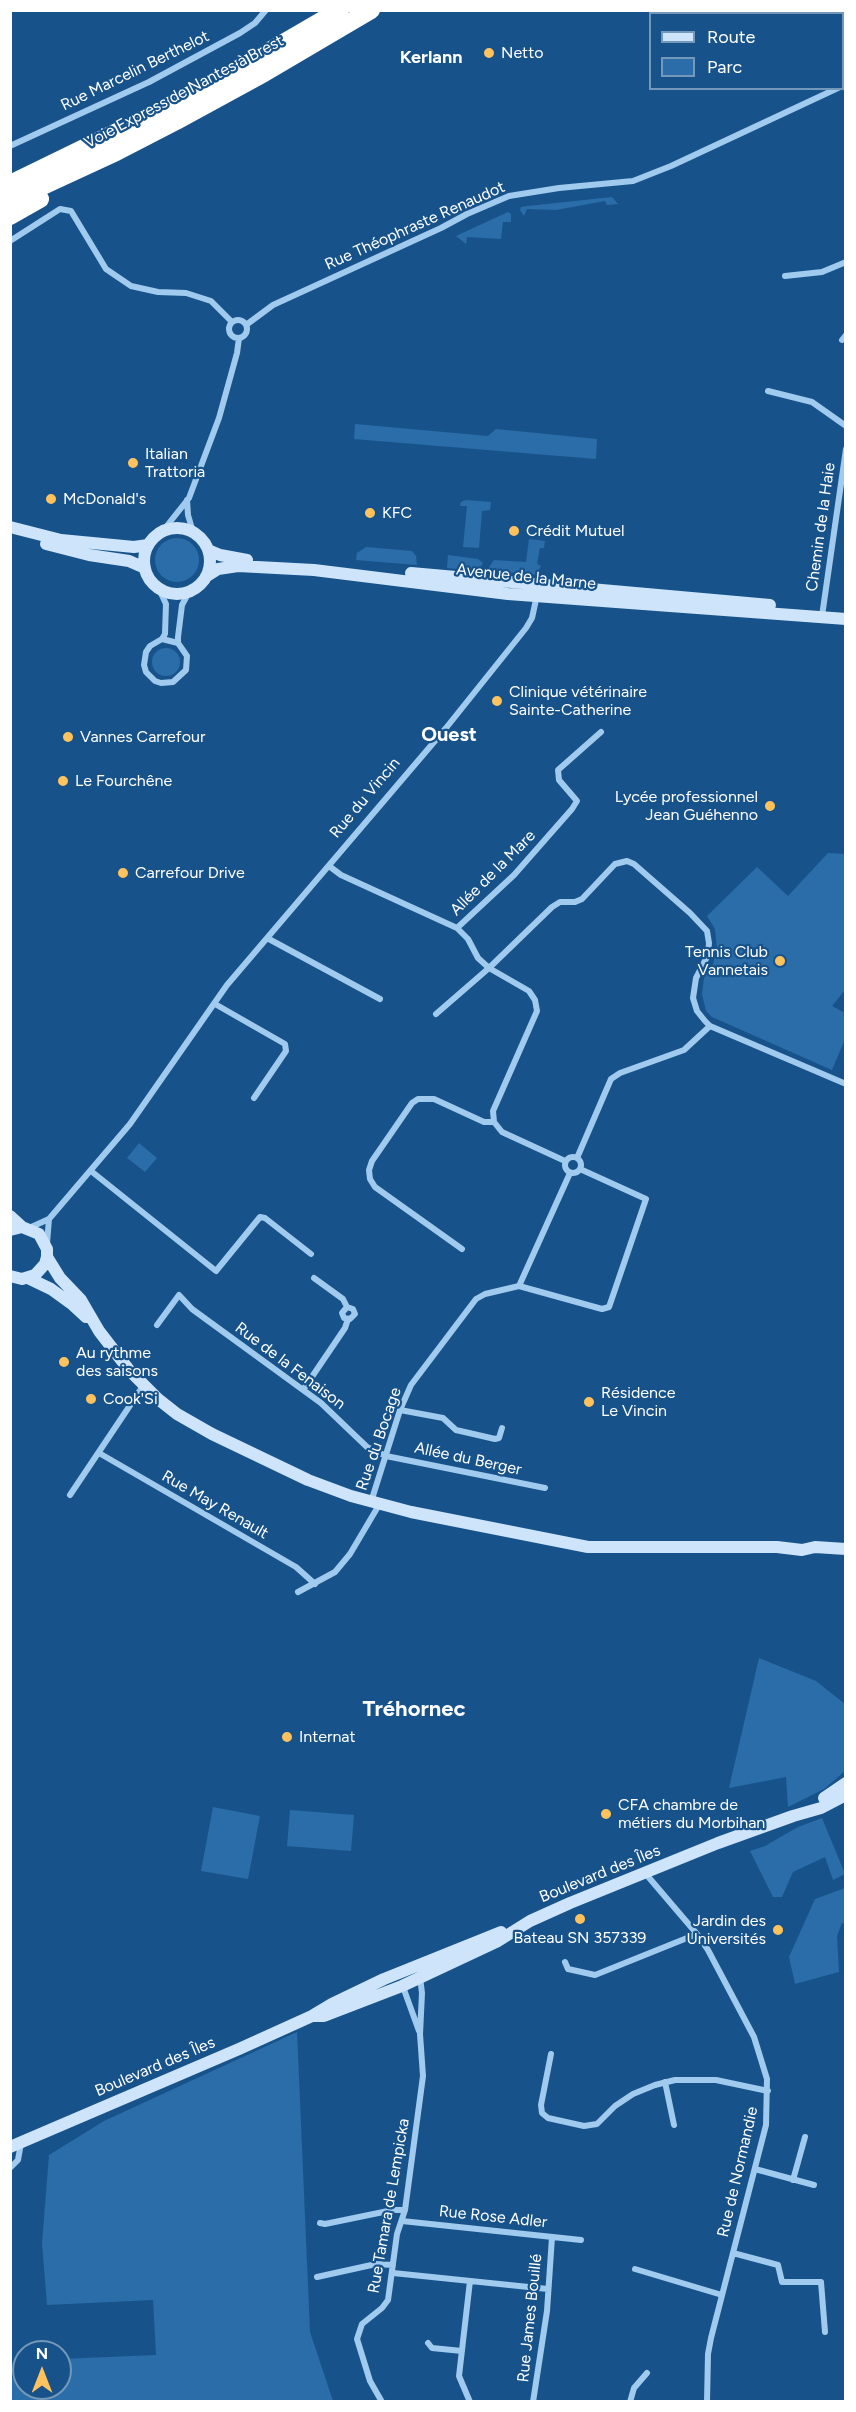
<!DOCTYPE html>
<html>
<head>
<meta charset="utf-8">
<style>
  body { margin:0 }
  #map { position:relative; width:856px; height:2412px; overflow:hidden; background:#17538a; font-family:Figtree,sans-serif }
  canvas { display:block }
  .frame { position:absolute; inset:0; border:12px solid #fff; pointer-events:none }
  .legend { position:absolute; left:649px; top:12px; width:195px; height:78px; box-sizing:border-box; background:#17538a; border:2px solid #7498b9; margin:0; padding:8px 10px; list-style:none; font-size:18px; color:#fff }
  .legend li { display:flex; align-items:center; gap:12px; height:30px }
  .legend b { width:30px; border:2px solid #7498b9 }
  .north { position:absolute; left:12px; top:2340px; width:60px; height:60px; box-sizing:border-box; background:#17538a; border:2px solid #7498b9; border-radius:50%; rotate:0deg; font-size:16px; font-weight:700; line-height:24px; text-align:center; color:#fff }
  .north::after { content:''; display:block; margin:auto; width:21px; height:27px; background:#ffc25d; clip-path:polygon(50% 0,100% 100%,50% 72%,0 100%) }
</style>
</head>
<body>
<div id="map">
<canvas width="856" height="2412"></canvas>
<div class="frame"></div>
<ul class="legend">
<li><b style="height:8px;background:#cde4fa"></b>Route</li>
<li><b style="height:16px;background:#2a6da9"></b>Parc</li>
</ul>
<div class="north">N</div>
</div>
<script>
const c = document.querySelector('canvas').getContext('2d');
c.lineJoin = 'round';
function fill(path, color) { c.fillStyle = color; c.fill(path, 'evenodd'); }
const poly = rows => new Path2D(rows.map(r => 'M' + r).join(''));
function stroke(path, color, width, dash) { c.strokeStyle = color; c.lineWidth = width; c.lineCap = dash ? 'butt' : 'round'; c.setLineDash(dash || []); c.stroke(path); }
function drawText(font, color, halo, rows, align = 'center') {
  c.font = font + ' Figtree,sans-serif'; c.lineWidth = 4.5; c.setLineDash([]); c.textBaseline = 'middle'; c.strokeStyle = halo; c.fillStyle = color; for (const [text, x, y, turn = 0] of rows) {
    c.save(); c.translate(x, y); c.rotate((+turn || 0) * Math.PI / 180); c.textAlign = isNaN(turn) ? turn : align; if (halo) c.strokeText(text, 0, 0); c.fillText(text, 0, 0); c.restore();
  }
}
fill(poly([
  [612,197,618,204,607,205,605,201,556,210,527,209,524,216,520,210,521,207,528,206],
  [508,212,511,214,511,222,503,222,501,239,467,237,466,244,456,236],
  [355,424,488,436,496,429,597,439,596,459,354,439],
  [466,500,491,502,490,510,482,511,479,548,463,547,467,506,460,506,461,502],
  '155 560a22 22 0 1 1 44 0a22 22 0 1 1-44 0Z',
  [529,539,545,541,544,548,540,548,537,564,541,566,536,575,489,571,489,567,494,560,526,562],
  [366,547,412,551,416,556,417,565,356,560,357,553],
  [448,555,478,559,483,563,478,571,447,568],
  '152 662a14 14 0 1 1 28 0a14 14 0 1 1-28 0Z',
  [828,853,846,854,845,990,832,1006,845,1013,845,1039,832,1070,712,1017,706,1011,702,994,704,978,713,964,717,949,715,929,707,916,757,867,788,896],
  [139,1143,157,1158,145,1172,127,1158],
  [759,1658,816,1681,845,1704,845,1771,824,1789,788,1807,786,1777,729,1788],
  [213,1807,260,1816,248,1879,201,1871],
  [290,1810,354,1815,351,1851,287,1846],
  [822,1818,845,1874,833,1880,825,1857,793,1872,782,1897,773,1897,750,1851,765,1846,798,1827],
  [845,1888,845,1923,842,1923,837,1936,839,1972,795,1984,789,1957,815,1899],
  [297,2032,310,2332,333,2401,11,2401,11,2379,24,2371,24,2388,60,2388,60,2359,156,2355,153,2300,47,2305,42,2243,49,2155,104,2121]
]), '#2a6da9');
stroke(poly([
  [842,87,846,85],
  [10,146,149,82,240,33,255,23,266,10],
  [10,241,60,209,71,211,106,269,131,286,158,292,186,293,211,301,232,322],
  [785,276,822,272,846,262],
  '229 329a9 9 0 1 1 18 0a9 9 0 1 1-18 0Z',
  [246,325,273,305,441,228,467,214,509,196,559,188,633,181,671,166,838,88],
  [842,340,846,335],
  [768,391,812,402,846,426],
  [187,500,188,515,193,532],
  [162,532,189,498,219,418,237,353,239,338],
  [159,589,166,604,165,634,162,639],
  [822,616,846,449],
  [178,643,162,639,150,646,146,652,144,665,146,672,155,681,161,683,173,682,186,670,187,656,178,643,178,637,182,605,189,592],
  [329,866,341,875,457,928,514,875,572,809,577,801,559,780,558,770,601,732],
  [457,928,468,939,478,958,489,968,529,991,535,1000,537,1011,493,1111,494,1122,502,1132,565,1161],
  [267,938,380,999],
  [215,1004,285,1044,286,1051,254,1098],
  [436,1014,489,968,552,907,560,902,575,902,582,899,615,864,627,861,634,864,690,913,707,931,709,943,708,955,696,978,693,998,697,1011,705,1021,710,1026,846,1084],
  '565 1165a8 8 0 1 1 16 0a8 8 0 1 1-16 0Z',
  [577,1158,611,1079,620,1073,684,1050,710,1026],
  [91,1171,216,1271,260,1217,265,1218,311,1254],
  [29,1228,49,1219,130,1124,227,985,446,728,526,628,532,618,537,595],
  [47,1243,49,1219],
  [462,1249,375,1187,370,1179,369,1170,372,1161,412,1103,418,1099,434,1099,484,1122,494,1122],
  [314,1278,343,1299,347,1307,353,1309,355,1314,350,1319,344,1318,342,1313,347,1307],
  [519,1286,570,1173],
  [157,1325,179,1295,192,1309,321,1403,367,1447,386,1456,545,1488],
  [303,1390,345,1328,348,1319],
  [400,1410,443,1418,456,1430,495,1439,499,1438,502,1428],
  [99,1453,296,1567,315,1584],
  [70,1495,143,1386],
  [371,1502,400,1410,411,1385,476,1299,485,1294,519,1286,602,1309,609,1307,646,1199,580,1169],
  [298,1592,335,1572,350,1554,379,1505],
  [645,1873,697,1934,708,1950,754,2037,767,2079,766,2125,711,2338,708,2354,707,2402],
  [565,1962,568,1969,595,1975,697,1934],
  [402,1984,419,2031],
  [551,2054,541,2105,542,2113,548,2118,584,2126,597,2124,615,2106,633,2094,655,2085,675,2080,716,2080,768,2091],
  [665,2082,674,2125],
  [10,2168,18,2160,21,2143],
  [755,2169,814,2185],
  [793,2180,805,2137],
  [402,2221,581,2240],
  [320,2223,325,2224,393,2210,405,2210],
  [733,2253,778,2265,782,2282,821,2282,825,2332],
  [635,2269,722,2295],
  [393,2273,548,2289],
  [317,2277,376,2264,393,2265],
  [470,2281,459,2376,470,2402],
  [428,2343,432,2348,462,2351],
  [382,2402,370,2381,357,2339,362,2324,382,2308,388,2300,397,2234,405,2210,423,2076,420,2034,422,1993,420,1977],
  [533,2402,547,2311,552,2237],
  [630,2402,634,2388,647,2373]
]), '#a0caee', 6);
stroke(poly([
  [10,527,61,540,134,547,148,545],
  '144 561a33 33 0 1 1 66 0a33 33 0 1 1-66 0Z',
  [46,544,89,555,129,561,145,568],
  [208,550,220,555,247,560],
  [411,573,770,605],
  [207,576,218,569,238,566,314,570,508,594,846,619],
  [10,1216,22,1227],
  [10,1230,22,1227,39,1234,47,1249,47,1257,45,1264,35,1275,22,1279,10,1276],
  [47,1257,60,1278,81,1300,99,1331,129,1370,158,1399,177,1414,212,1434,308,1480,351,1496,411,1512,588,1547,777,1547,802,1550,815,1547,846,1549],
  [28,1278,51,1289,73,1305,86,1317],
  [824,1798,846,1783],
  [312,2016,324,2016,402,1986,498,1941,530,1921,570,1903,718,1843,793,1816,821,1808,846,1795],
  [10,2147,239,2049,312,2016,332,2004,384,1979,501,1932]
]), '#cde4fa', 12);
stroke(poly([
  [10,184,162,110,242,67,340,10],
  [10,201,116,152,176,121,264,73,371,10],
  [10,216,40,199]
]), '#fff', 18);
for (const [x, y, r, color] of [
  [489,53,6,"#ffc25d"],
  [133,463,6,"#ffc25d"],
  [51,499,6,"#ffc25d"],
  [370,513,6,"#ffc25d"],
  [514,531,6,"#ffc25d"],
  [497,701,6,"#ffc25d"],
  [68,737,6,"#ffc25d"],
  [63,781,6,"#ffc25d"],
  [770,806,6,"#ffc25d"],
  [123,873,6,"#ffc25d"],
  [780,961,6,"#ffc25d"],
  [64,1362,6,"#ffc25d"],
  [91,1399,6,"#ffc25d"],
  [589,1402,6,"#ffc25d"],
  [287,1737,6,"#ffc25d"],
  [606,1814,6,"#ffc25d"],
  [580,1919,6,"#ffc25d"],
  [778,1930,6,"#ffc25d"]
]) { const dot = new Path2D(); dot.arc(x, y, r, 0, 2 * Math.PI); c.fillStyle = color; c.fill(dot); stroke(dot, '#17538a', 2); }
drawText('16px', '#fff', '#17538a', [
  ["Netto",501,53],
  ["Italian",145,454],
  ["Trattoria",145,472],
  ["McDonald's",63,499],
  ["KFC",382,513],
  ["Crédit Mutuel",526,531],
  ["Clinique vétérinaire",509,692],
  ["Sainte-Catherine",509,710],
  ["Vannes Carrefour",80,737],
  ["Le Fourchêne",75,781],
  ["Lycée professionnel",758,797,"right"],
  ["Jean Guéhenno",758,815,"right"],
  ["Carrefour Drive",135,873],
  ["Tennis Club",768,952,"right"],
  ["Vannetais",768,970,"right"],
  ["Au rythme",76,1353],
  ["des saisons",76,1371],
  ["Résidence",601,1393],
  ["Le Vincin",601,1411],
  ["Cook'Si",103,1399],
  ["Internat",299,1737],
  ["CFA chambre de",618,1805],
  ["métiers du Morbihan",618,1823],
  ["Jardin des",766,1921,"right"],
  ["Universités",766,1939,"right"],
  ["Bateau SN 357339",580,1938,"center"]
], 'left');
drawText('16px', '#fff', '#17538a', [
  ["Rue Marcelin Berthelot",135,71,-26],
  ["Voie Express de Nantes à Brest",184,92,-28],
  ["Rue Théophraste Renaudot",415,226,-24],
  ["Chemin de la Haie",821,527,-82],
  ["Avenue de la Marne",526,577,6],
  ["Rue du Vincin",365,798,-50],
  ["Allée de la Mare",493,873,-45],
  ["Rue de la Fenaison",290,1366,37],
  ["Rue du Bocage",379,1439,-71],
  ["Allée du Berger",468,1459,12],
  ["Rue May Renault",215,1505,30],
  ["Boulevard des Îles",600,1874,-22],
  ["Boulevard des Îles",155,2067,-23],
  ["Rue de Normandie",738,2172,-77],
  ["Rue Tamara de Lempicka",389,2206,-80],
  ["Rue Rose Adler",493,2217,6],
  ["Rue James Bouillé",530,2318,-84]
]);
drawText('bold 18px', '#fff', '#17538a', [
  ["Kerlann",431,58]
]);
drawText('bold 20px', '#fff', '#17538a', [
  ["Ouest",449,735]
]);
drawText('bold 22px', '#fff', '#17538a', [
  ["Tréhornec",414,1710]
]);
</script>
</body>
</html>
